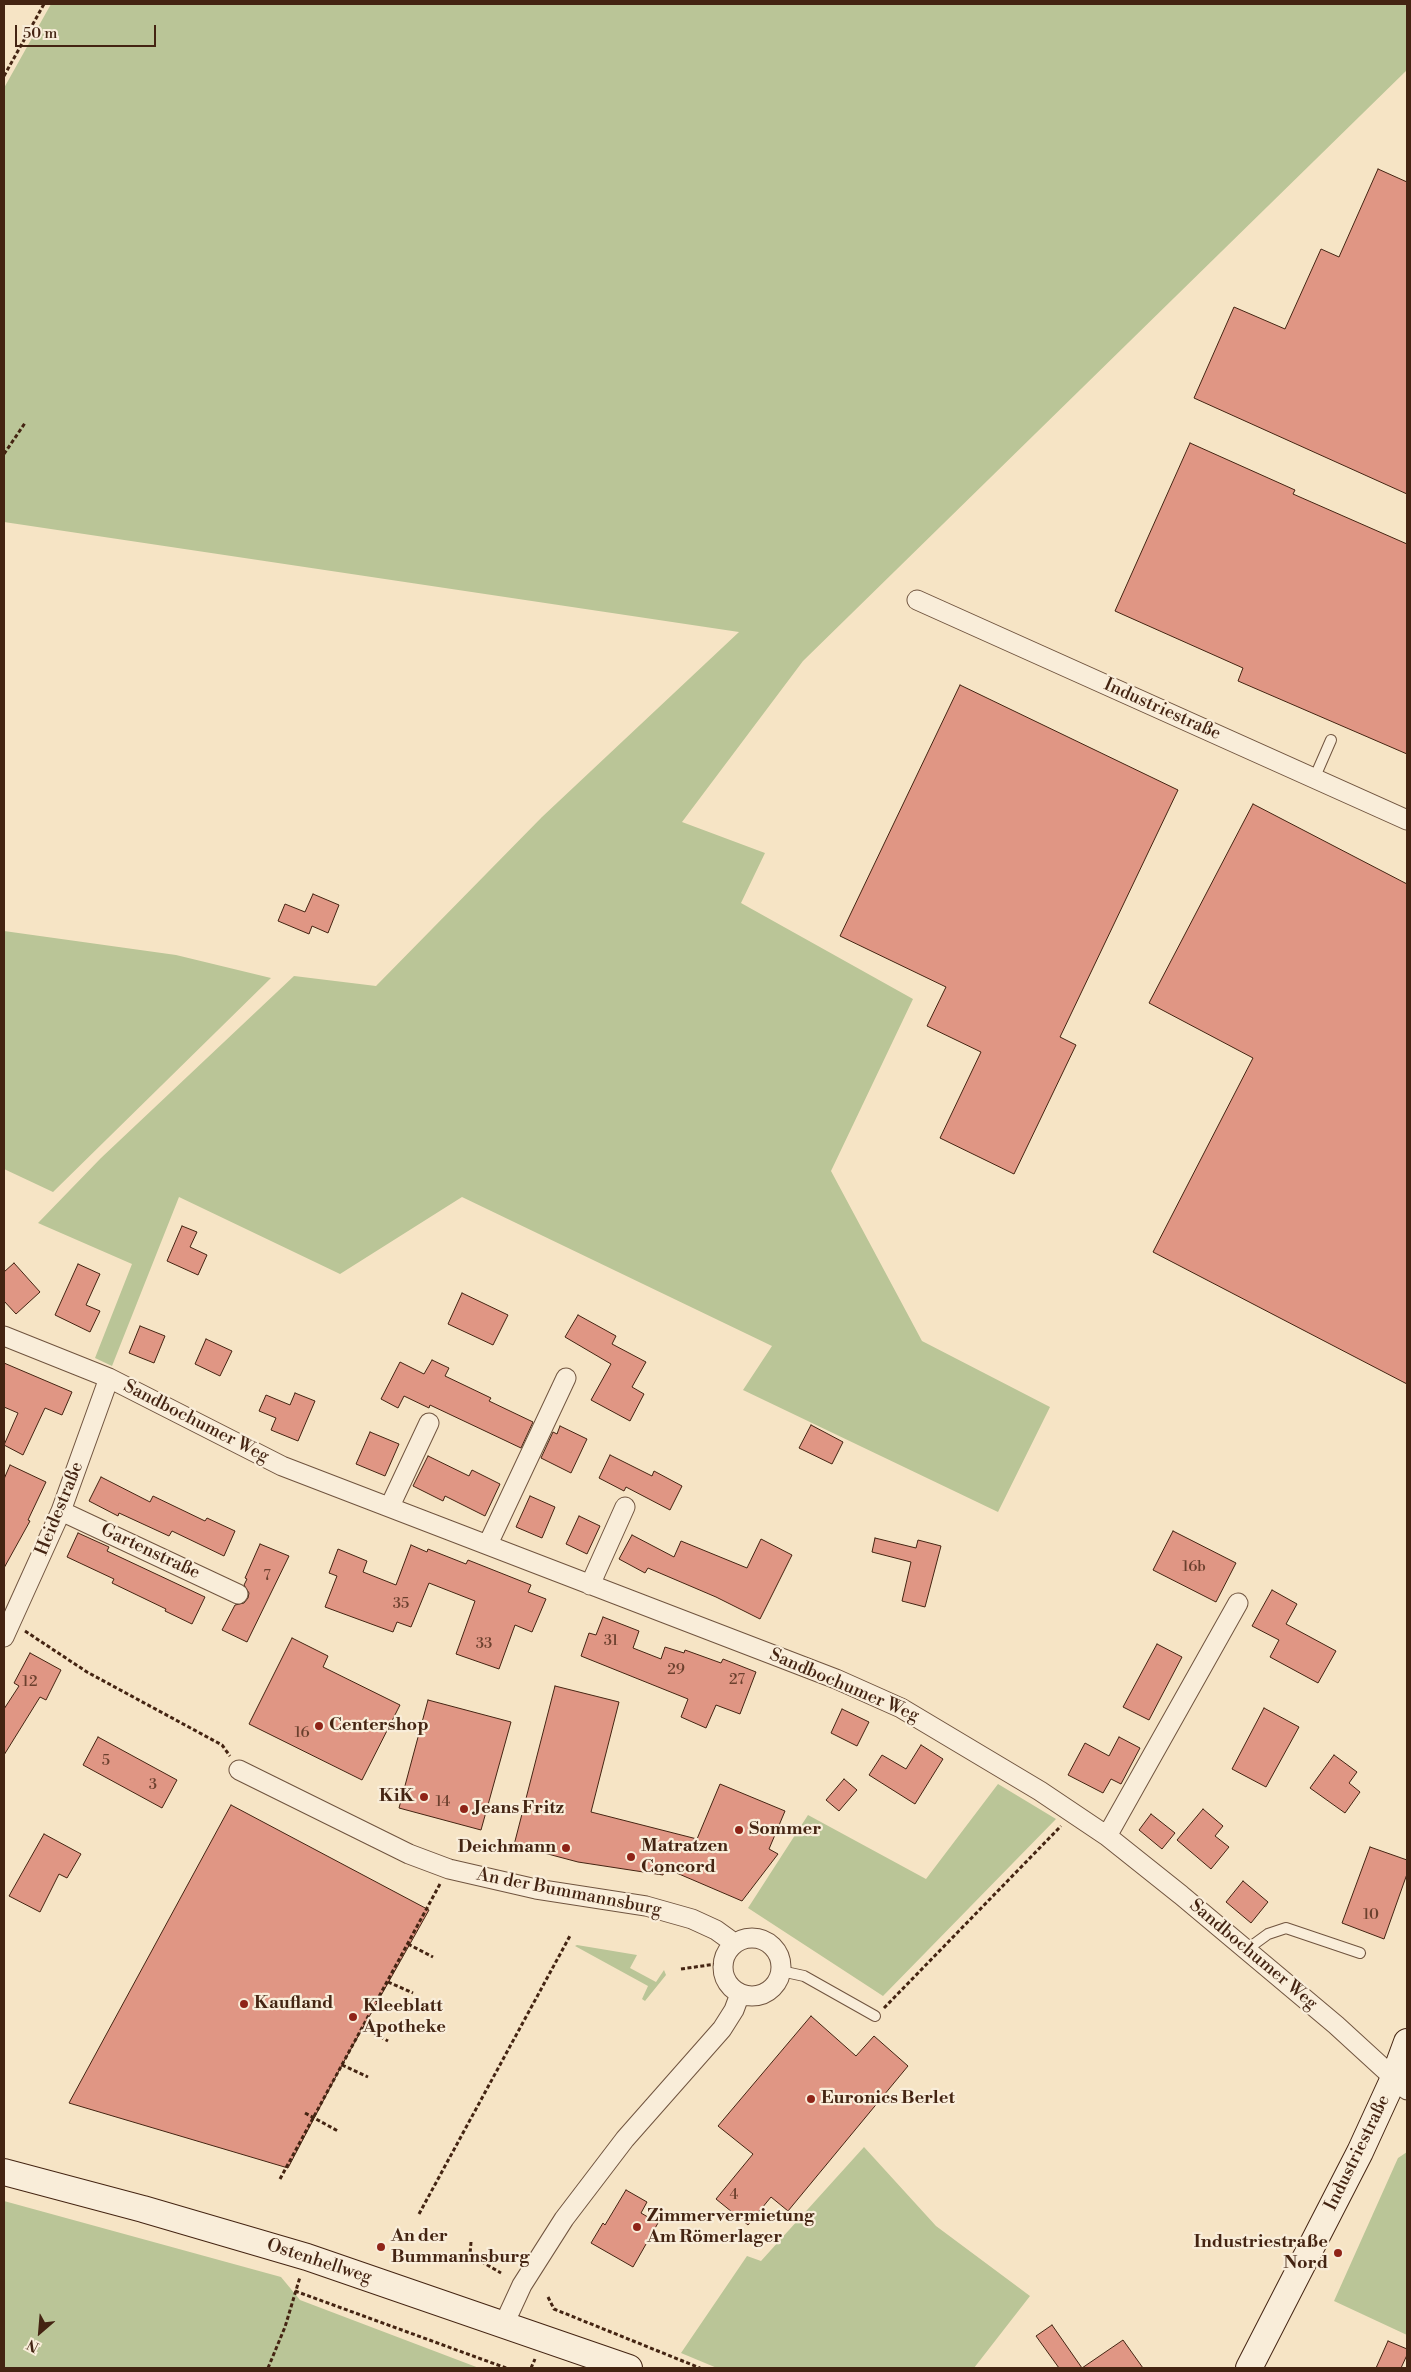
<!DOCTYPE html>
<html>
<head>
<meta charset="utf-8">
<style>
  body { margin:0 }
  #map { position:relative; width:1411px; height:2372px; overflow:hidden; background:#f6e4c5; font-family:"Libre Bodoni",serif }
  canvas { display:block }
  .frame { position:absolute; inset:0; border:5px solid #442412; pointer-events:none }
  .north { position:absolute; left:15px; top:2307px; width:50px; height:50px; -webkit-text-stroke:4px #f9edd9; paint-order:stroke; rotate:207deg; font-size:14px; font-weight:700; line-height:20px; text-align:center; color:#442412 }
  .north::after { content:''; display:block; margin:auto; width:18px; height:22px; background:#442412; clip-path:polygon(50% 0,100% 100%,50% 72%,0 100%) }
  .scale { position:absolute; left:15px; top:25px; width:141px; height:22px; box-sizing:border-box; border:2px solid #442412; border-top:0; padding-left:6px; font-size:15px; line-height:18px; white-space:nowrap; color:#442412; -webkit-text-stroke:4px #f9edd9; paint-order:stroke }
</style>
</head>
<body>
<div id="map">
<canvas width="1411" height="2372"></canvas>
<div class="frame"></div>
<div class="north">N</div>
<div class="scale">50 m</div>
</div>
<script>
const c = document.querySelector('canvas').getContext('2d');
c.lineJoin = 'round';
function fill(path, color) { c.fillStyle = color; c.fill(path, 'evenodd'); }
const poly = rows => new Path2D(rows.map(r => 'M' + r).join(''));
function stroke(path, color, width, dash) { c.strokeStyle = color; c.lineWidth = width; c.lineCap = dash ? 'butt' : 'round'; c.setLineDash(dash || []); c.stroke(path); }
function drawText(font, color, halo, rows, align = 'center') {
  c.font = font + ' "Libre Bodoni",serif'; c.lineWidth = 4.5; c.setLineDash([]); c.textBaseline = 'middle'; c.strokeStyle = halo; c.fillStyle = color; for (const [text, x, y, turn = 0] of rows) {
    c.save(); c.translate(x, y); c.rotate((+turn || 0) * Math.PI / 180); c.textAlign = isNaN(turn) ? turn : align; if (halo) c.strokeText(text, 0, 0); c.fillText(text, 0, 0); c.restore();
  }
}
fill(poly([
  [51,4,1407,4,1407,70,803,661,682,822,765,853,741,903,913,999,831,1171,922,1341,1050,1407,998,1512,743,1390,772,1346,462,1197,340,1274,179,1197,112,1366,95,1358,132,1264,38,1223,101,1158,294,976,376,986,542,817,739,632,4,522,4,88],
  [4,931,176,955,271,978,53,1192,4,1169],
  [998,1784,1056,1819,883,1996,748,1908,808,1815,926,1879],
  [577,1945,637,1955,630,1968,656,1982,664,1970,666,1975,645,2001,642,1999,648,1986,575,1946],
  [864,2147,936,2226,1030,2296,974,2368,717,2368,681,2353,747,2256,761,2261],
  [1407,2152,1407,2335,1334,2301,1398,2158],
  [4,2201,281,2277,300,2300,479,2368,4,2368]
]), '#bac597');
const building = poly([
  [1378,169,1407,182,1407,494,1194,398,1234,307,1285,329,1321,249,1339,257,1378,169],
  [1190,443,1295,490,1293,494,1407,544,1407,754,1238,681,1243,668,1115,611,1190,443],
  [960,685,1178,790,1060,1037,1076,1045,1014,1174,940,1138,981,1052,927,1026,946,987,840,936,960,685],
  [1253,804,1407,884,1407,1384,1153,1252,1253,1058,1149,1003,1253,804],
  [313,894,339,905,328,933,312,926,309,934,278,921,285,904,305,912,313,894],
  [182,1226,197,1232,190,1247,207,1255,198,1275,167,1261,182,1226],
  [14,1263,40,1292,16,1314,4,1301,4,1272,14,1263],
  [78,1264,100,1274,86,1305,100,1311,90,1332,55,1315,78,1264],
  [462,1293,508,1315,493,1345,448,1324,462,1293],
  [578,1315,616,1336,612,1344,646,1362,632,1387,644,1394,630,1421,591,1400,611,1364,565,1337,578,1315],
  [140,1326,165,1336,154,1363,129,1353,140,1326],
  [206,1339,232,1351,220,1376,195,1364,206,1339],
  [432,1360,449,1368,445,1376,491,1398,489,1401,533,1422,521,1448,430,1405,429,1408,404,1396,398,1408,381,1399,400,1362,424,1374,432,1360],
  [4,1363,72,1392,62,1415,45,1408,23,1455,4,1445,18,1413,4,1407,4,1363],
  [295,1393,315,1401,298,1441,271,1430,276,1418,259,1411,266,1395,290,1405,295,1393],
  [811,1425,843,1442,832,1464,799,1448,811,1425],
  [560,1426,587,1439,571,1473,541,1458,553,1432,557,1434,560,1426],
  [370,1432,399,1444,385,1476,356,1464,370,1432],
  [610,1455,652,1476,654,1471,682,1486,670,1510,626,1487,624,1491,599,1478,610,1455],
  [428,1456,469,1476,472,1470,500,1484,485,1516,445,1496,443,1501,413,1486,428,1456],
  [10,1465,46,1482,28,1520,30,1521,4,1568,4,1479,10,1465],
  [101,1477,150,1502,153,1496,205,1521,207,1518,235,1531,224,1556,172,1531,169,1536,119,1513,118,1516,89,1501,101,1477],
  [530,1496,555,1507,542,1538,516,1527,530,1496],
  [579,1516,600,1526,587,1554,566,1544,579,1516],
  [1173,1531,1236,1563,1216,1602,1153,1570,1173,1531],
  [78,1533,109,1547,107,1551,205,1597,192,1624,165,1611,166,1609,112,1583,114,1579,67,1557,78,1533],
  [632,1535,674,1557,681,1541,747,1568,761,1539,792,1555,760,1619,716,1597,648,1568,645,1573,619,1559,632,1535],
  [875,1538,916,1548,918,1540,941,1546,925,1607,902,1601,911,1562,872,1552,875,1538],
  [260,1544,289,1556,247,1642,222,1630,235,1605,244,1603,248,1598,249,1593,244,1585,247,1579,245,1578,260,1544],
  [411,1545,427,1552,428,1549,466,1564,468,1560,531,1585,528,1592,546,1599,532,1632,515,1625,499,1669,456,1654,475,1601,429,1583,411,1627,397,1622,393,1632,325,1607,337,1576,329,1573,338,1549,367,1561,363,1572,396,1585,411,1545],
  [1272,1590,1297,1604,1286,1624,1336,1651,1318,1683,1270,1657,1279,1640,1252,1626,1272,1590],
  [603,1617,639,1631,633,1648,661,1659,665,1647,684,1653,685,1650,721,1663,723,1659,756,1672,740,1714,716,1705,706,1728,681,1717,688,1699,581,1656,589,1633,596,1635,603,1617],
  [292,1638,328,1656,323,1667,400,1705,362,1780,249,1724,292,1638],
  [1157,1644,1182,1657,1149,1720,1123,1707,1157,1644],
  [30,1653,61,1670,46,1700,40,1697,4,1755,4,1709,19,1686,14,1683,30,1653],
  [555,1686,619,1702,591,1812,697,1839,720,1784,785,1811,769,1849,778,1854,742,1901,665,1868,663,1875,578,1862,514,1845,555,1686],
  [428,1700,511,1722,481,1830,399,1808,428,1700],
  [1264,1708,1299,1727,1266,1787,1232,1769,1264,1708],
  [842,1709,869,1722,857,1746,831,1733,842,1709],
  [98,1737,177,1780,162,1808,83,1765,98,1737],
  [1119,1737,1140,1748,1121,1784,1111,1779,1103,1793,1068,1775,1085,1743,1109,1756,1119,1737],
  [921,1745,943,1759,915,1804,869,1775,882,1755,906,1769,921,1745],
  [1334,1755,1357,1772,1349,1783,1360,1792,1345,1813,1310,1788,1334,1755],
  [844,1779,857,1790,839,1811,826,1800,844,1779],
  [231,1805,429,1910,342,2065,288,2168,69,2103,231,1805],
  [1203,1809,1223,1826,1215,1836,1229,1847,1211,1869,1177,1840,1203,1809],
  [1151,1814,1175,1833,1162,1849,1139,1830,1151,1814],
  [44,1834,81,1854,67,1878,59,1874,40,1912,9,1896,44,1834],
  [1370,1847,1407,1860,1407,1874,1384,1939,1342,1923,1370,1847],
  [1243,1881,1268,1902,1251,1923,1226,1902,1243,1881],
  [811,2016,856,2056,874,2036,908,2066,788,2211,771,2197,748,2225,716,2199,753,2154,718,2126,811,2016],
  [626,2190,647,2202,641,2213,658,2223,633,2267,591,2243,603,2223,605,2225,626,2190],
  [1052,2325,1082,2368,1123,2340,1143,2368,1059,2368,1036,2336,1052,2325],
  [1388,2341,1407,2349,1407,2355,1401,2368,1376,2368,1388,2341]
]);
fill(building, '#e09684');
stroke(building, '#442412', 1);
const lane = poly([
  [1314,779,1331,740],
  [1246,1950,1268,1934,1286,1928,1360,1953],
  [781,1971,804,1976,875,2016]
]);
const street = poly([
  [917,600,1407,820],
  [4,1336,109,1378,282,1466,836,1679,901,1708,1040,1791,1107,1836,1181,1895,1336,2025,1407,2090],
  [390,1506,429,1423],
  [61,1511,238,1594],
  [488,1544,566,1378],
  [590,1585,625,1507],
  [4,1637,61,1511,109,1378],
  [239,1770,409,1854,449,1869,536,1889,646,1906,692,1919,716,1930,734,1943],
  [1107,1836,1238,1603],
  '723 1967a29 29 0 1 1 58 0a29 29 0 1 1-58 0Z',
  [504,2324,522,2285,564,2219,625,2139,722,2029,734,2010,740,1994]
]);
const secondary = poly([
  [4,2172,143,2209,307,2257,629,2368],
  [1249,2368,1360,2152,1393,2080,1407,2042]
]);
stroke(lane, '#70543f', 12);
stroke(street, '#70543f', 21);
stroke(secondary, '#442412', 28);
stroke(poly([
  [4,76,44,4],
  [4,454,25,423],
  [25,1631,87,1672,222,1745,230,1756],
  [408,1944,433,1957],
  [681,1969,723,1963],
  [388,1982,413,1993],
  [884,2008,1061,1826],
  [363,2027,388,2041],
  [342,2065,368,2077],
  [305,2113,338,2131],
  [280,2179,440,1884],
  [419,2214,571,1934],
  [471,2242,470,2255,501,2273],
  [295,2291,506,2368],
  [548,2297,554,2309,700,2368],
  [268,2368,285,2327,300,2277],
  [531,2368,535,2359]
]), '#442412', 3, [4, 2.5]);
stroke(lane, '#f9edd9', 10);
stroke(street, '#f9edd9', 19);
stroke(secondary, '#f9edd9', 26);
for (const [x, y, r, color] of [
  [319,1726,5,"#8f2418"],
  [424,1797,5,"#8f2418"],
  [464,1809,5,"#8f2418"],
  [739,1830,5,"#8f2418"],
  [566,1848,5,"#8f2418"],
  [631,1857,5,"#8f2418"],
  [244,2004,5,"#8f2418"],
  [353,2017,5,"#8f2418"],
  [811,2099,5,"#8f2418"],
  [637,2227,5,"#8f2418"],
  [381,2247,5,"#8f2418"],
  [1338,2253,5,"#8f2418"]
]) { const dot = new Path2D(); dot.arc(x, y, r, 0, 2 * Math.PI); c.fillStyle = color; c.fill(dot); stroke(dot, '#f9edd9', 2); }
drawText('15px', '#6b402e', null, [
  ["16b",1194,1567],
  ["7",267,1576],
  ["35",401,1604],
  ["31",611,1641],
  ["33",484,1644],
  ["29",676,1670],
  ["27",737,1680],
  ["12",30,1682],
  ["16",302,1733],
  ["5",106,1761],
  ["3",153,1785],
  ["14",443,1802],
  ["10",1371,1915],
  ["4",734,2195]
]);
drawText('18px', '#442412', '#f9edd9', [
  ["Industriestraße",1162,710,24],
  ["Sandbochumer Weg",196,1422,27],
  ["Heidestraße",60,1509,-68],
  ["Gartenstraße",150,1552,25],
  ["Sandbochumer Weg",844,1686,23],
  ["An der Bummannsburg",569,1893,11],
  ["Sandbochumer Weg",1253,1955,40],
  ["Industriestraße",1358,2153,-64],
  ["Ostenhellweg",319,2262,18]
]);
drawText('bold 18px', '#442412', '#f9edd9', [
  ["Centershop",329,1726],
  ["KiK",414,1797,"right"],
  ["Jeans Fritz",474,1809],
  ["Sommer",749,1830],
  ["Matratzen",641,1847],
  ["Concord",641,1868],
  ["Deichmann",556,1848,"right"],
  ["Kaufland",254,2004],
  ["Kleeblatt",363,2007],
  ["Apotheke",363,2028],
  ["Euronics Berlet",821,2099],
  ["Zimmervermietung",647,2217],
  ["Am Römerlager",647,2238],
  ["An der",391,2237],
  ["Bummannsburg",391,2258],
  ["Industriestraße",1328,2243,"right"],
  ["Nord",1328,2264,"right"]
], 'left');
</script>
</body>
</html>
